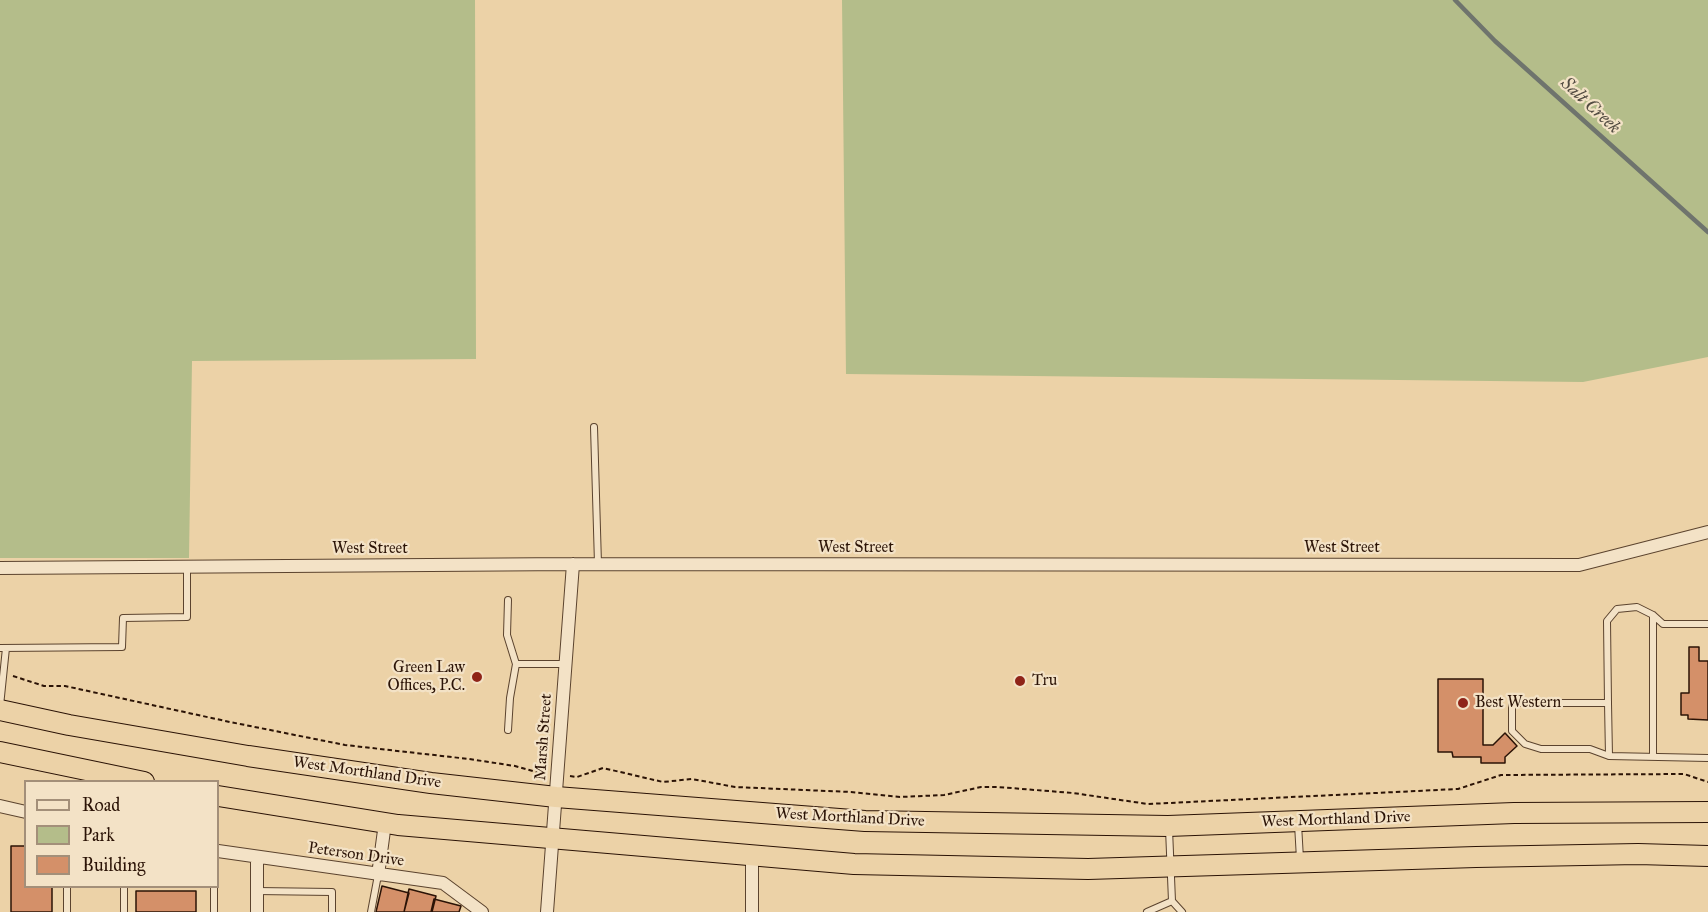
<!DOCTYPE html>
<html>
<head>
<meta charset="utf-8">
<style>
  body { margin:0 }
  #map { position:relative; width:1708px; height:912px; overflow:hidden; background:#ecd2a7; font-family:"IM FELL Great Primer",serif }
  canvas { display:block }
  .legend { position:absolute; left:24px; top:780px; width:195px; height:108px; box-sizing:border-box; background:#f3e2c6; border:2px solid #a38f79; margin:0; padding:8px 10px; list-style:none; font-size:18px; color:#2b1306 }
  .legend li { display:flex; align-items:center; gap:12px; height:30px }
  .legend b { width:30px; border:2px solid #a38f79 }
</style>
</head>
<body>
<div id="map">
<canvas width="1708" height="912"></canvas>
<ul class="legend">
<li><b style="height:8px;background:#f3e2c6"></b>Road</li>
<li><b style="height:16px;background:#b4bd8a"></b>Park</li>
<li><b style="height:16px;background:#d49069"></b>Building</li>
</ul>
</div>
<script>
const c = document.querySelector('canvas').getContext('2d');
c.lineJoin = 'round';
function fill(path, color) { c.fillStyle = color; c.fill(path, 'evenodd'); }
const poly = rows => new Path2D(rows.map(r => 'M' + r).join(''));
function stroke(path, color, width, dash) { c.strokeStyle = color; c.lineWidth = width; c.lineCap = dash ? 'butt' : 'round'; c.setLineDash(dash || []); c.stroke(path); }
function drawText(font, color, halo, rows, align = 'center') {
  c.font = font + ' "IM FELL Great Primer",serif'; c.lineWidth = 4.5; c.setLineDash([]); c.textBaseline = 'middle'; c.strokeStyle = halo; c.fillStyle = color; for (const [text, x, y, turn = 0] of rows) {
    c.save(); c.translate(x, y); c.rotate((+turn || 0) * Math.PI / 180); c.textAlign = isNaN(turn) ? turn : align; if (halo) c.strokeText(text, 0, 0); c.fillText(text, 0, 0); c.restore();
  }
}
fill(poly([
  [0,0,475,0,476,359,192,361,189,558,0,558],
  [842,0,1708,0,1708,357,1583,382,846,374]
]), '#b4bd8a');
stroke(poly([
  [1455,0,1495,41,1708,232]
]), '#6f746d', 4.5);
const building = poly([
  [1689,647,1699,647,1699,661,1708,661,1708,720,1688,719,1688,715,1681,715,1681,693,1689,693,1689,647],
  [1438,679,1483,679,1483,745,1493,745,1505,733,1517,746,1505,757,1505,763,1481,763,1481,757,1453,757,1452,752,1438,752,1438,679],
  [11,846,26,846,26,886,52,886,52,912,11,912,11,846],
  [382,886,409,893,404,912,376,912,382,886],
  [409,889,436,896,432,912,404,912,409,889],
  [136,891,196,891,196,912,136,912,136,891],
  [434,899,461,906,459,912,431,912,434,899]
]);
fill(building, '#d49069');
stroke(building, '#2b1306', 1.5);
const service = poly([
  [594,427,598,564],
  [508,600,507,635,516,664,565,664],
  [1653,615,1653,757],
  [1708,624,1663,624,1653,615,1637,607,1617,609,1607,621,1608,703,1512,703,1512,731,1525,744,1541,749,1590,749,1609,756,1708,758],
  [0,648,122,647,123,618,187,617,187,566],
  [1608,703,1609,756],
  [0,706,6,648],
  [508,730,510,698,516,664],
  [1298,824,1300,859],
  [1169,829,1172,901,1182,912],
  [67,886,67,912],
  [214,886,214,912],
  [257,891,332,892,332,912],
  [124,912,124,886],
  [371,912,378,875],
  [1147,912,1172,901]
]);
const minor = poly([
  [0,568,573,564,1579,565,1708,532],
  [0,806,26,812],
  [218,851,443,883,482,912],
  [752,856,752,912],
  [378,875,385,823],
  [257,912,257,858],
  [547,912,573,564]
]);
const trunk = poly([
  [0,710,69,725,248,756,431,783,556,797,865,821,1168,826,1514,813,1708,812],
  [0,752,144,782],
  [218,796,398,825,854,864,1088,869,1476,857,1638,854,1708,856]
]);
stroke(service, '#5b432e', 8);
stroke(minor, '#5b432e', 14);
stroke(trunk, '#2b1306', 22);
stroke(poly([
  [13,676,44,686,65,686,230,722,345,745,469,759,515,766,543,774],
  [570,776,577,777,603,768,663,782,692,779,735,787,851,792,900,797,944,795,981,787,998,787,1073,793,1148,804,1458,789,1501,775,1684,774,1708,782]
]), '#2b1306', 2, [4.5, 3]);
stroke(service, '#f3e2c6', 6);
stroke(minor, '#f3e2c6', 12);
stroke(trunk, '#ecd2a7', 20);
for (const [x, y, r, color] of [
  [477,677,6,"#8f2418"],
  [1020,681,6,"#8f2418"],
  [1463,703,6,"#8f2418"]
]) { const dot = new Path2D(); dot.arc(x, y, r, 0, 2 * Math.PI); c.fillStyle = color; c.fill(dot); stroke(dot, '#f3e2c6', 2); }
drawText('16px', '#2b1306', '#f3e2c6', [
  ["West Street",856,548],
  ["West Street",1342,548],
  ["West Street",370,549],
  ["Marsh Street",544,737,-86],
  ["West Morthland Drive",367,773,8],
  ["West Morthland Drive",850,818,3],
  ["West Morthland Drive",1336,820,-2],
  ["Peterson Drive",356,855,8]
]);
drawText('16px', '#2b1306', '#f3e2c6', [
  ["Green Law",465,668,"right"],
  ["Offices, P.C.",465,686,"right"],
  ["Tru",1032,681],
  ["Best Western",1475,703]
], 'left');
drawText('italic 18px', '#534c42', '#f3e2c6', [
  ["Salt Creek",1590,106,43]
]);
</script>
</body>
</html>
